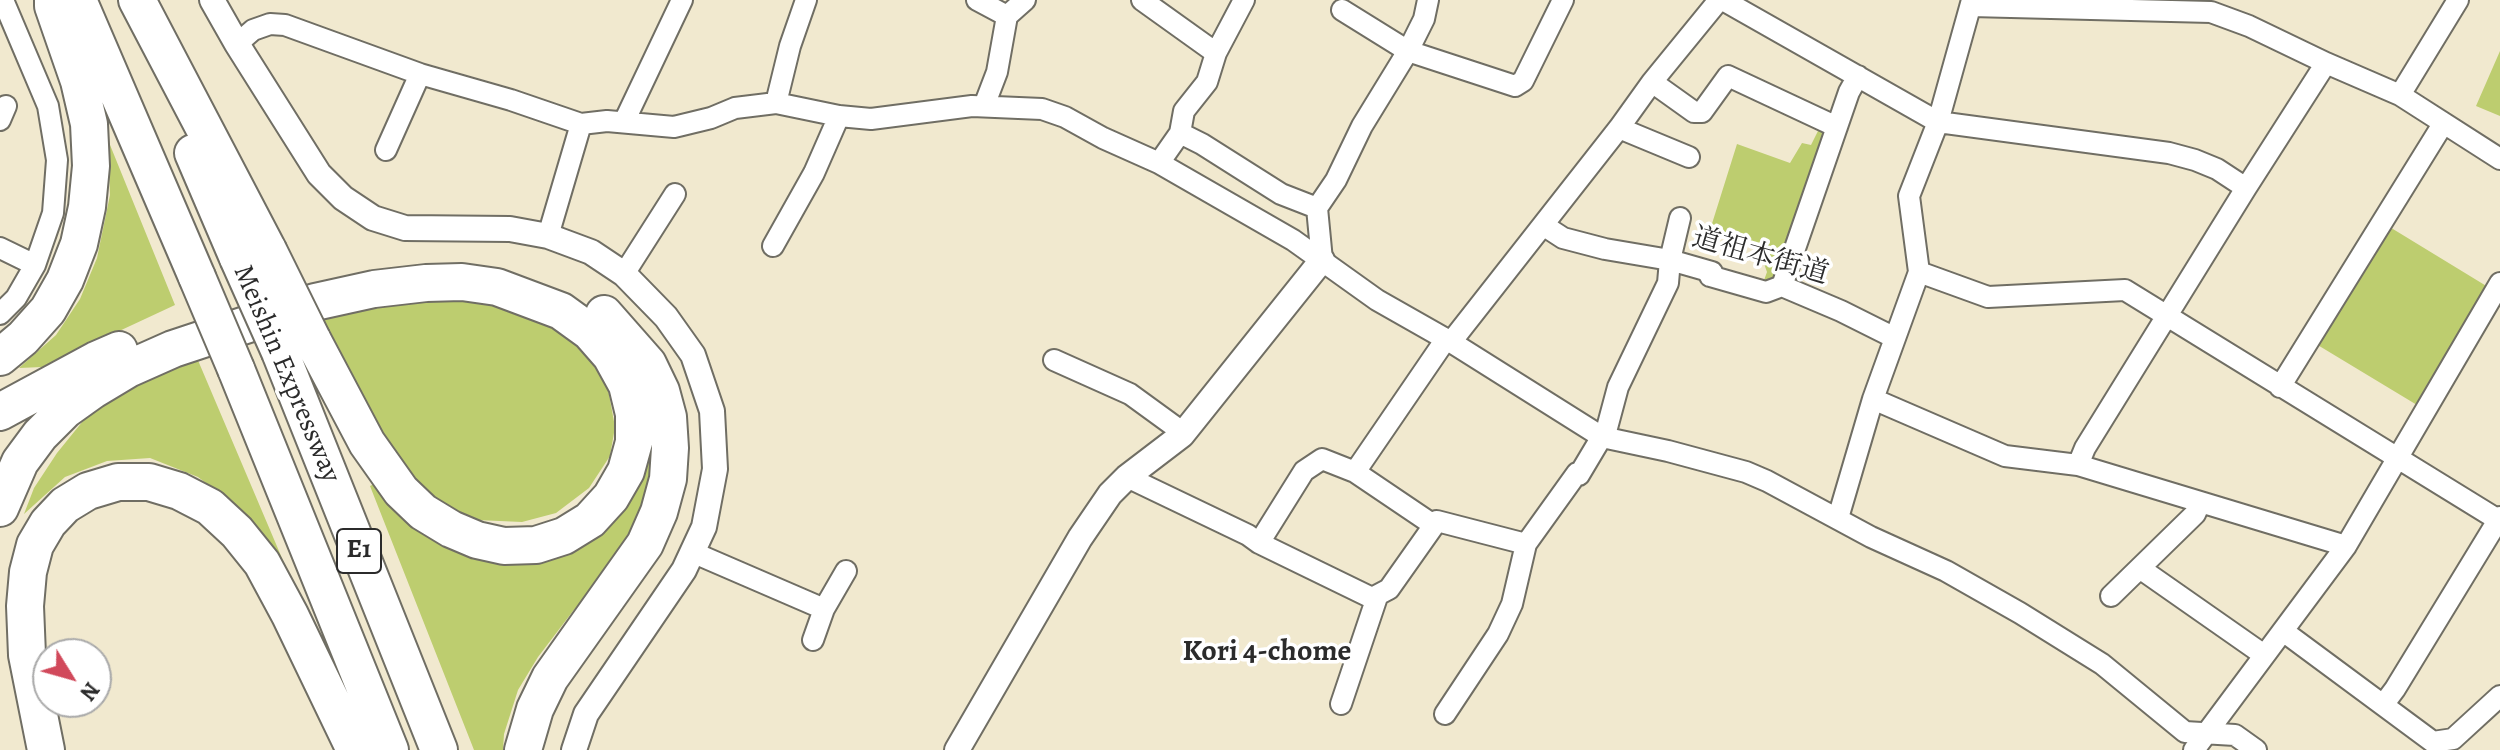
<!DOCTYPE html>
<html>
<head>
<meta charset="utf-8">
<style>
  body { margin:0 }
  #map { position:relative; width:2500px; height:750px; overflow:hidden; background:#f1e9cf; font-family:Alegreya,serif }
  canvas { display:block }
  .north { position:absolute; left:32px; top:638px; width:80px; height:80px; box-sizing:border-box; background:#fff; border:2px solid #aaa; border-radius:50%; rotate:127deg; font-size:22px; font-weight:700; line-height:32px; text-align:center; color:#2b2b2b }
  .north::after { content:''; display:block; margin:auto; width:28px; height:36px; background:#d1495b; clip-path:polygon(50% 0,100% 100%,50% 72%,0 100%) }
</style>
</head>
<body>
<div id="map">
<canvas width="2500" height="750"></canvas>
<div class="north">N</div>
</div>
<script>
const c = document.querySelector('canvas').getContext('2d');
c.lineJoin = 'round';
function fill(path, color) { c.fillStyle = color; c.fill(path, 'evenodd'); }
const poly = rows => new Path2D(rows.map(r => 'M' + r).join(''));
function stroke(path, color, width, dash) { c.strokeStyle = color; c.lineWidth = width; c.lineCap = dash ? 'butt' : 'round'; c.setLineDash(dash || []); c.stroke(path); }
function drawText(font, color, halo, rows, align = 'center') {
  c.font = font + ' Alegreya,"Noto Serif JP",serif'; c.lineWidth = 7; c.setLineDash([]); c.textBaseline = 'middle'; c.strokeStyle = halo; c.fillStyle = color; for (const [text, x, y, turn = 0] of rows) {
    c.save(); c.translate(x, y); c.rotate((+turn || 0) * Math.PI / 180); c.textAlign = isNaN(turn) ? turn : align; if (halo) c.strokeText(text, 0, 0); c.fillText(text, 0, 0); c.restore();
  }
}
fill(poly([
  [2500,51,2500,116,2476,106],
  [1820,127,1828,130,1775,275,1765,284,1763,283,1767,272,1757,244,1710,230,1737,144,1790,163,1802,143,1811,145],
  [108,140,175,305,42,367,19,368,56,335,80,299,97,258,110,195],
  [2388,226,2488,287,2417,405,2316,344],
  [435,297,502,301,551,320,586,348,607,383,615,427,610,456,589,488,556,513,522,522,477,520,443,509,409,482,389,450,317,313],
  [197,358,290,577,281,580,232,503,198,477,150,458,107,461,65,477,24,514,34,488,57,453,87,416,124,392],
  [654,418,654,468,641,516,614,564,573,611,538,657,518,690,504,734,503,750,474,750,370,486,376,483,443,543,493,562,538,563,571,553,605,529]
]), '#bdcd6f');
const minor = poly([
  [977,0,1007,16],
  [1142,0,1216,53],
  [1723,0,1938,122,2169,153,2195,160,2217,169,2246,188],
  [1971,6,2211,12,2249,26,2326,63,2400,95,2500,159],
  [1342,10,1408,51,1424,19,1428,0],
  [237,44,253,30,270,24,285,25,420,74,511,100,581,124,607,121,674,127,711,118,735,108,776,103,839,116,871,119,972,106,1042,109,1065,117,1103,138,1159,163,1293,240,1377,300,1451,342,1602,437,1668,451,1746,472,1767,481,1871,537,1946,571,2020,613,2102,664,2185,732,2235,735,2256,750],
  [1652,82,1694,112,1702,112,1728,76,1837,127],
  [2400,95,2458,0],
  [776,103,790,46,806,0],
  [984,106,997,72,1007,16,1025,0],
  [0,120,6,106],
  [624,122,682,0],
  [1619,128,1689,157],
  [1180,133,1202,144,1281,194,1317,208,1322,260],
  [386,150,420,74],
  [1159,163,1180,133,1184,111,1207,82,1216,53,1244,0],
  [1317,208,1336,180,1362,126,1408,51,1515,86,1523,81,1563,0],
  [1543,225,1563,238,1605,249,1670,260,1680,218],
  [548,236,581,124],
  [773,246,814,173,839,116],
  [0,248,35,265],
  [1919,272,1988,297,2125,290,2500,521],
  [624,274,675,194],
  [1782,286,1849,92,1858,76],
  [0,314,16,298,35,265,53,213,57,160,48,106,3,0],
  [1451,342,1619,128,1652,82,1719,0],
  [1054,360,1130,394,1174,426,1182,435],
  [2280,387,2443,124],
  [1873,399,2005,456,2078,465,2346,546],
  [2078,465,2085,448,2246,188,2326,63],
  [1355,472,1446,339],
  [1127,477,1248,535,1259,543,1304,471,1322,459,1355,472,1432,524],
  [1838,518,1873,399,1919,272,1909,196,1938,122,1972,0],
  [1259,543,1372,598,1389,589,1437,521,1526,544],
  [692,552,824,609],
  [2141,569,2264,655],
  [2111,596,2195,514,2200,503],
  [2283,631,2433,742,2453,739,2500,696],
  [813,640,824,609,846,571],
  [1341,704,1377,597],
  [2383,705,2395,689,2500,517],
  [1445,714,1498,634,1512,604,1526,544,1577,473,1579,475,1607,428,1618,387,1668,283,1670,260,1712,272,1710,276,1766,292,1782,286,1841,311,1895,338],
  [2194,750,2346,546,2500,283]
]);
const tertiary = poly([
  [212,0,237,44,319,174,343,198,373,218,405,228,510,229,548,236,591,252,624,274,666,317,693,355,712,411,715,469,704,527,684,570,586,714,574,750],
  [957,750,1080,538,1110,494,1127,477,1182,435,1322,260]
]);
const motorway = poly([
  [78,0,197,277],
  [137,0,268,250],
  [193,153,238,258],
  [280,352,439,750],
  [0,357,23,338,48,310,65,280,79,244,87,207,91,166,89,124,79,81,53,6,53,0],
  [236,369,390,750],
  [0,412,96,360,119,350],
  [0,508,20,462,40,435,65,410,93,390,128,369,173,349,315,302,374,289,426,283,462,282,497,287,561,311,590,332,611,356,627,385,634,414,634,442,626,471,611,497,590,520,564,536,536,545,504,546,477,540,451,529,423,512,401,491,367,443,312,339],
  [46,750,27,655,25,606,28,572,35,545,48,523,65,505,88,491,118,482,149,482,179,491,210,507,237,532,262,563,290,615,355,750],
  [523,750,535,709,550,678,645,544,659,512,668,479,670,448,668,417,661,391,648,364,604,314]
]);
stroke(minor, '#706e64', 24);
stroke(tertiary, '#706e64', 28);
stroke(motorway, '#706e64', 40);
stroke(minor, '#fff', 20);
stroke(tertiary, '#fff', 24);
stroke(motorway, '#fff', 36);
const motorwayBridge = poly([
  [268,250,312,339],
  [238,258,280,352],
  [197,277,236,369]
]);
stroke(motorwayBridge, '#706e64', 40, []);
stroke(motorwayBridge, '#fff', 36);
for (const [x, y, w] of [
  [359,551,44]
]) { const box = new Path2D(); box.roundRect(x - w / 2, y - 22, w, 44, 6); c.fillStyle = '#fff'; c.fill(box); stroke(box, '#2b2b2b', 2); }
drawText('bold 26px', '#2b2b2b', null, [
  ["E1",359,551]
]);
drawText('28px', '#2b2b2b', '#fff', [
  ["道祖本街道",1760,257,16],
  ["Meishin Expressway",286,374,67]
]);
drawText('bold 30px', '#2b2b2b', '#fff', [
  ["Kori 4-chome",1267,653]
]);
</script>
</body>
</html>
